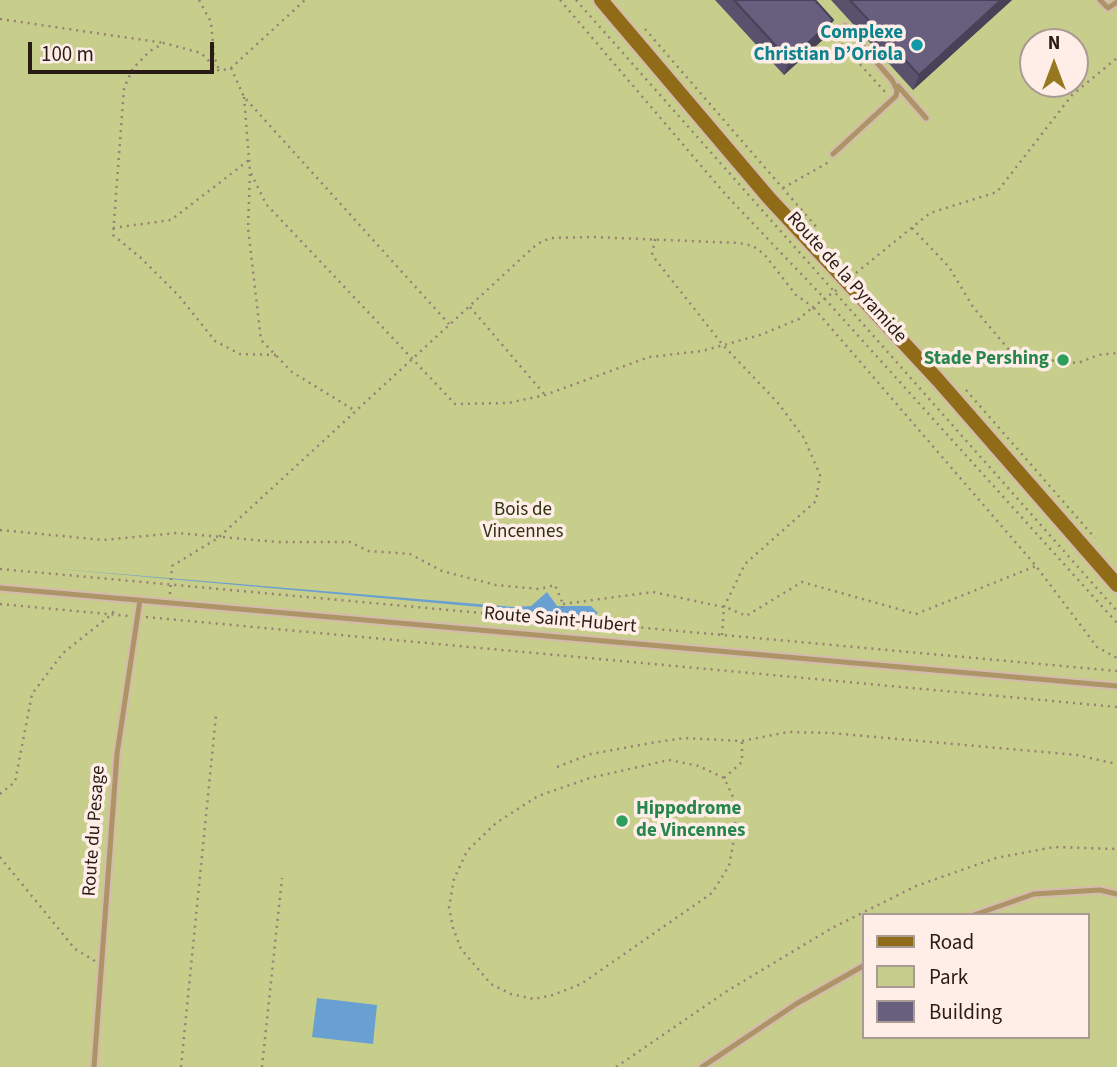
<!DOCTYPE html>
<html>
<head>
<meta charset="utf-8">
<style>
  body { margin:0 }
  #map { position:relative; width:1117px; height:1067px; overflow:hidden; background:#fbddce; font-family:"Source Sans 3",sans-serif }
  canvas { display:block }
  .legend { position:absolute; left:862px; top:913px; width:228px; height:126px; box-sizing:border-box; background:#feeee7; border:2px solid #a99a93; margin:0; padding:9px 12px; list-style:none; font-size:21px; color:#291c15 }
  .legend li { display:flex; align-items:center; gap:14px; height:35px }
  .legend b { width:35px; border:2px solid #a99a93 }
  .north { position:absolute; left:1019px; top:28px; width:70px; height:70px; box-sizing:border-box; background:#feeee7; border:2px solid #a99a93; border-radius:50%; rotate:0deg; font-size:19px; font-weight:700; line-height:28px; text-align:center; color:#291c15 }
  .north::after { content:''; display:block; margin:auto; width:24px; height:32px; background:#977720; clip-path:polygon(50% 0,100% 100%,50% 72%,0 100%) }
  .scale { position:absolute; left:28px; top:42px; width:186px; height:32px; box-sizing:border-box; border:4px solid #291c15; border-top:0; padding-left:9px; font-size:21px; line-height:24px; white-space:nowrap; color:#291c15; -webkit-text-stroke:5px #feeee7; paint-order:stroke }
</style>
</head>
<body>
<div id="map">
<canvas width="1117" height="1067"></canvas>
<ul class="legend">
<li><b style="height:9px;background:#906c19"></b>Road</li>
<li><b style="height:19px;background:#c7cd8a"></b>Park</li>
<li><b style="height:19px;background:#675f7d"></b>Building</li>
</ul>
<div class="north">N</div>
<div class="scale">100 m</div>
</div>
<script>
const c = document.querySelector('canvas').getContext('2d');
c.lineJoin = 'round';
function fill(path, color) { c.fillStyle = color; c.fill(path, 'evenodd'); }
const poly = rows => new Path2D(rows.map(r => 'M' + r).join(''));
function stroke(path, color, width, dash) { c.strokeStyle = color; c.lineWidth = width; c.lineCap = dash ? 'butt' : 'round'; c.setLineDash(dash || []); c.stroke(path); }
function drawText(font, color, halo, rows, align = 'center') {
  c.font = font + ' "Source Sans 3",sans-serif'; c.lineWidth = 7; c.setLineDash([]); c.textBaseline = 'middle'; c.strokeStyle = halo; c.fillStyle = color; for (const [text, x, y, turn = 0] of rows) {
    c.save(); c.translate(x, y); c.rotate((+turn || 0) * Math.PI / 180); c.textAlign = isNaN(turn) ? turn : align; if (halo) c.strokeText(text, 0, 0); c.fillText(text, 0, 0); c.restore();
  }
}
fill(poly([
  [0,0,1117,0,1117,1067,0,1067],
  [1033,42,1075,42,1075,84,1033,84],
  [863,915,1087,915,1087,1037,863,1037]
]), '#c7cd8a');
fill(poly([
  [48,568,514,607,531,606,547,592,557,606,591,606,598,613,593,617,525,611],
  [317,998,377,1005,373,1044,312,1037]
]), '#69a0d2');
const lane = poly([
  [1100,0,1108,8,1117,2],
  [898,86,926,118],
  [833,154,896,96,897,90,892,80,845,26],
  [0,588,1117,686],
  [974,915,1034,894,1100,890,1117,894],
  [94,1067,117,754,140,600],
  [702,1067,796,1004,863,966]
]);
const secondary = poly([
  [601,0,769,198,938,380,1117,585]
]);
stroke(lane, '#d5baad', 9);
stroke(secondary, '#d5baad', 18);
stroke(poly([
  [199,0,211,22,214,56,219,70],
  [560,0,726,195,825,299,1117,623],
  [576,0,1117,611],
  [0,19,164,43],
  [827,28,886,93],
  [645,29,819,230],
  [231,68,244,97,449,324],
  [244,97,250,171,266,204,455,404,508,403,545,395,649,357,702,351,760,335,799,319,813,307,1036,566,1097,647,1117,658],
  [250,174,248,228,261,340,292,372,354,410],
  [783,188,829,162],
  [113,228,171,220,249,160],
  [912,228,949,267,973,307,1015,357,1078,363,1098,355,1117,353],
  [655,239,652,255,722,344,778,403,804,438,820,475,816,501,745,564,724,607,722,635],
  [856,273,930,213,997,192,1072,95,1117,58],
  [470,307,545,395],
  [276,355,240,354,215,341,179,296,141,258,113,235,124,88,133,68,150,51,164,43,201,53,219,71,231,68,305,0],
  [966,390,1095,538],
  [0,530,103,540,177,533,278,542,350,542,368,551,410,554,442,571,496,585,539,589,555,585,563,604,561,620],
  [0,569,1117,671],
  [170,594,172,566,218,538,537,244,550,238,593,237,739,243,753,246,764,254,796,295,813,307,838,289],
  [0,604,129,616],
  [563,604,653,592,728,608,746,616,802,582,916,614,1036,566],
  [146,617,1117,707],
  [669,760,699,766,724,778,736,803,734,839,729,866,712,893,581,984,553,995,534,999,511,994,491,984,461,949,453,928,449,907,454,879,467,851,496,823,538,796,590,778,669,760],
  [557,767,591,754,651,743,684,738,742,741,788,732,831,733,1077,755,1117,764],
  [724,778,742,762,742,741],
  [0,794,15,782,32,694,63,653,112,614,116,607],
  [0,857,75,949,95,961],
  [181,1067,216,715],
  [262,1067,282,878],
  [616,1067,727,991,832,928,916,886,996,858,1054,847,1117,849]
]), '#978176', 2.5, [2, 5]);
stroke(lane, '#ac9466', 5);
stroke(secondary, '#906c19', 14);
fill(poly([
  [715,0,815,0,833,20,828,35,784,75],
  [831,0,1012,0,913,90]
]), '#59526c');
fill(poly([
  [1001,0,1012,0,913,90,919,75],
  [833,20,828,35,784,75,789,60]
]), '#484258');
const building = poly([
  [734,0,815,0,833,20,789,60,734,0],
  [850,0,1001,0,919,75,850,0]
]);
fill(building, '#675f7d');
stroke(building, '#484258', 2);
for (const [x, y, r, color] of [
  [917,45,7,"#0f9aa8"],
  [1063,360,7,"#2e9e5b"],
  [622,821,7,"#2e9e5b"]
]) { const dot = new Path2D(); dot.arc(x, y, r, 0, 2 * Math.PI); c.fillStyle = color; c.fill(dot); stroke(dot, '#feeee7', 2.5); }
drawText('bold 19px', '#0d838f', '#feeee7', [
  ["Complexe",903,34],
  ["Christian D’Oriola",903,56]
], 'right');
drawText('19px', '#291c15', '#feeee7', [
  ["Route de la Pyramide",846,278,48],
  ["Route Saint-Hubert",560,621,5],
  ["Route du Pesage",95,831,-86]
]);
drawText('bold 19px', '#27864d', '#feeee7', [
  ["Stade Pershing",1049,360],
  ["Hippodrome",636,810,"left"],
  ["de Vincennes",636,832,"left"]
], 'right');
drawText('19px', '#2f3111', '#feeee7', [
  ["Bois de",523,511],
  ["Vincennes",523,533]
]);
</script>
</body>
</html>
